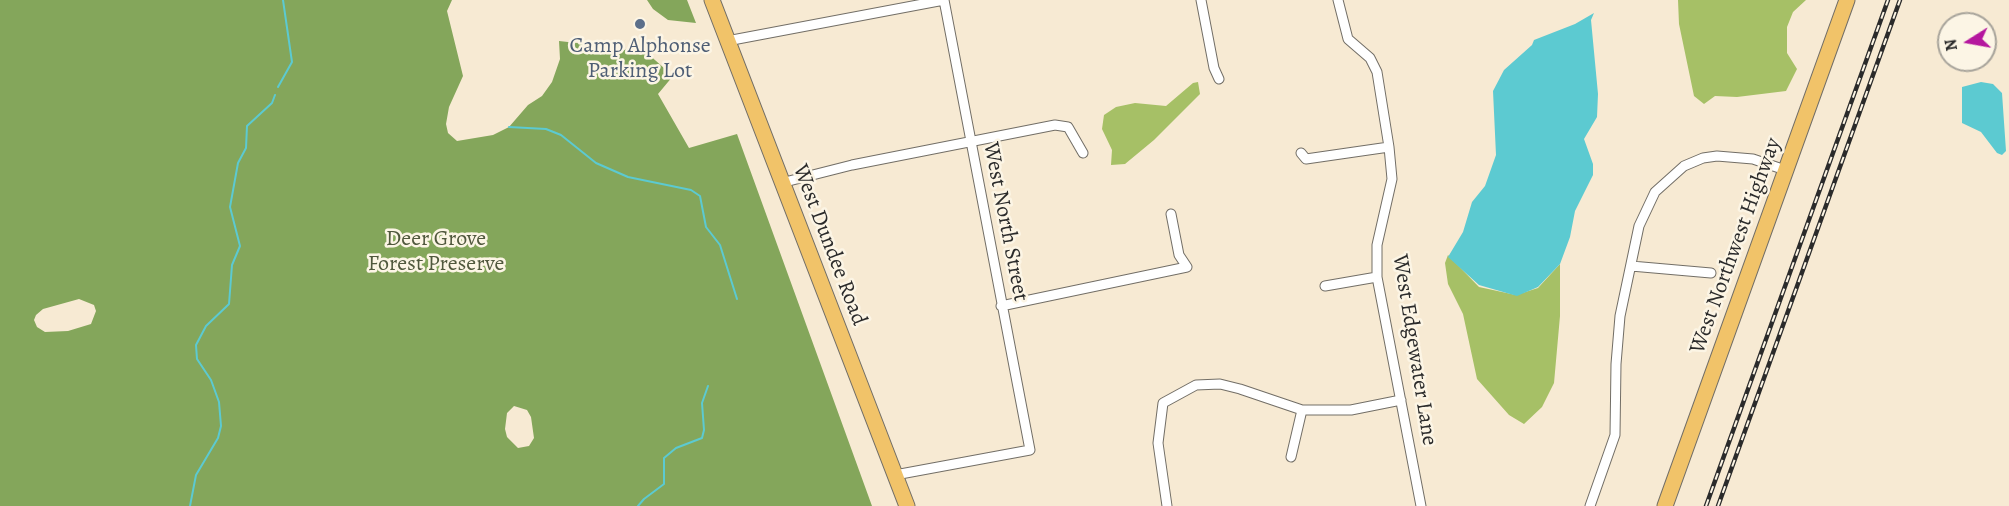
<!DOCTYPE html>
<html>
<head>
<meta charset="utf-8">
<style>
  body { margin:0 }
  #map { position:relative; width:2009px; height:506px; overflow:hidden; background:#f7ead3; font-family:Alegreya,serif }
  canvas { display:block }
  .north { position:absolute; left:1937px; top:12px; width:60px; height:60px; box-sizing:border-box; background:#fcf5e5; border:2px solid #a8a49b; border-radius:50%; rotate:259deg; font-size:16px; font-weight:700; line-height:24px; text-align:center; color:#2b2b2b }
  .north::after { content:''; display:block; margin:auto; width:21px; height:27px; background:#b5179e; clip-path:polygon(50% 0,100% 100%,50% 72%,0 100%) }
</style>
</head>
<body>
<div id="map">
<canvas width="2009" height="506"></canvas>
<div class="north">N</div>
</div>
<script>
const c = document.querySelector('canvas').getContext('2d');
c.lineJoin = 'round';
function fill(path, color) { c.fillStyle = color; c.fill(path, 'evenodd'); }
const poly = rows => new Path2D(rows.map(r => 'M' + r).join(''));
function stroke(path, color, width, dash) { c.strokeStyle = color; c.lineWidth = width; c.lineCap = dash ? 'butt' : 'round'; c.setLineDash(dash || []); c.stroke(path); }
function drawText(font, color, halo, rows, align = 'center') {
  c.font = font + ' Alegreya,serif'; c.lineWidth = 5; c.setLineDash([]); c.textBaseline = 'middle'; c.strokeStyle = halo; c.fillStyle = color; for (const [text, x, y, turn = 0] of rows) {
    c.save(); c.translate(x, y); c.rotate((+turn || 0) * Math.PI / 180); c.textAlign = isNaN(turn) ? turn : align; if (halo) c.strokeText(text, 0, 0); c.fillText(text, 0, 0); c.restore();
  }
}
fill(poly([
  [1678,0,1806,0,1793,12,1787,27,1787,53,1797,69,1786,91,1737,97,1715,96,1704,104,1694,96,1679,24],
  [1198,82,1200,94,1154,140,1125,164,1111,165,1112,150,1102,129,1104,115,1116,107,1135,103,1166,106,1193,83],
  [1448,255,1479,287,1516,295,1538,288,1560,264,1560,316,1554,383,1542,407,1524,424,1509,415,1477,379,1463,314,1448,284,1445,263]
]), '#a6c066');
fill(poly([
  [0,0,452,0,447,11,463,76,449,107,446,124,448,133,457,141,493,135,509,127,528,105,542,96,552,82,560,59,559,41,577,43,613,54,638,45,673,76,658,94,689,148,737,134,872,506,0,506],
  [79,299,94,305,96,311,91,324,68,331,45,332,37,327,34,320,36,315,43,309],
  [514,406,527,410,531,417,534,438,529,446,518,448,507,437,505,429,507,413],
  [647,0,687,0,696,23,668,20,653,9]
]), '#84a65b');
fill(poly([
  [1594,13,1591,20,1598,94,1597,117,1584,139,1593,164,1593,175,1575,211,1570,237,1560,264,1538,287,1517,296,1479,285,1448,257,1463,232,1472,202,1485,186,1496,155,1493,91,1504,70,1532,45,1534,40,1575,24],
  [1981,82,1993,84,2002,93,2006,151,2002,155,1997,153,1981,132,1962,123,1962,87]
]), '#5ccad1');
stroke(poly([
  [278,87,292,62,283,0],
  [509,127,546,129,561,135,596,163,628,177,691,190,700,196,706,227,720,245,737,299],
  [190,506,196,475,218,438,221,426,219,402,211,380,197,359,196,345,206,326,229,304,232,265,240,246,230,207,238,163,246,148,247,126,272,103,275,95],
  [638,506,644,499,664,484,664,458,676,448,702,438,704,430,702,403,708,386]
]), '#5ccad1', 2);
const minor = poly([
  [1201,0,1214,68,1219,79],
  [1338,0,1348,39,1370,58,1377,72,1389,147,1392,179,1377,245,1377,277,1421,506],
  [727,41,944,0,1030,450,895,475],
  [1301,153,1306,159,1389,147],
  [781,183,852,165,1055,125,1068,127,1083,153],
  [1631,266,1711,273],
  [1325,286,1377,277],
  [1001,306,1187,267,1179,255,1171,214],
  [1291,457,1302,410],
  [1167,506,1158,443,1163,403,1196,385,1220,384,1240,389,1302,410,1351,410,1401,400],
  [1590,506,1615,435,1616,364,1620,316,1639,226,1655,192,1684,166,1703,158,1717,156,1753,159,1788,171]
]);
const primary = poly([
  [712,0,907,506],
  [1665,506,1847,0]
]);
stroke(minor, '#726e66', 11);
stroke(primary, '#726e66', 17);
stroke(minor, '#fff', 9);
stroke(primary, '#f1c369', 15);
const rail = poly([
  [1706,506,1888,0],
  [1718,506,1900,0]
]);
stroke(rail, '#2b2b2b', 4.5);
stroke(rail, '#fcf5e5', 2, [7]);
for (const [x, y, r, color] of [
  [640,24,6,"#5c6f8a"]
]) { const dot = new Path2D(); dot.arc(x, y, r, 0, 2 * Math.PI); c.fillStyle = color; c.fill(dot); stroke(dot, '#fcf5e5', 2); }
drawText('22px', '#4e5e75', '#fcf5e5', [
  ["Camp Alphonse",640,47],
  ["Parking Lot",640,72]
]);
drawText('22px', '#2b2b2b', '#fcf5e5', [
  ["West North Street",1005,222,79],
  ["West Dundee Road",829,245,69],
  ["West Northwest Highway",1736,246,-70],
  ["West Edgewater Lane",1414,350,81]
]);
drawText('22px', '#50583d', '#fcf5e5', [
  ["Deer Grove",436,240],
  ["Forest Preserve",436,265]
]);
</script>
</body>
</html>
